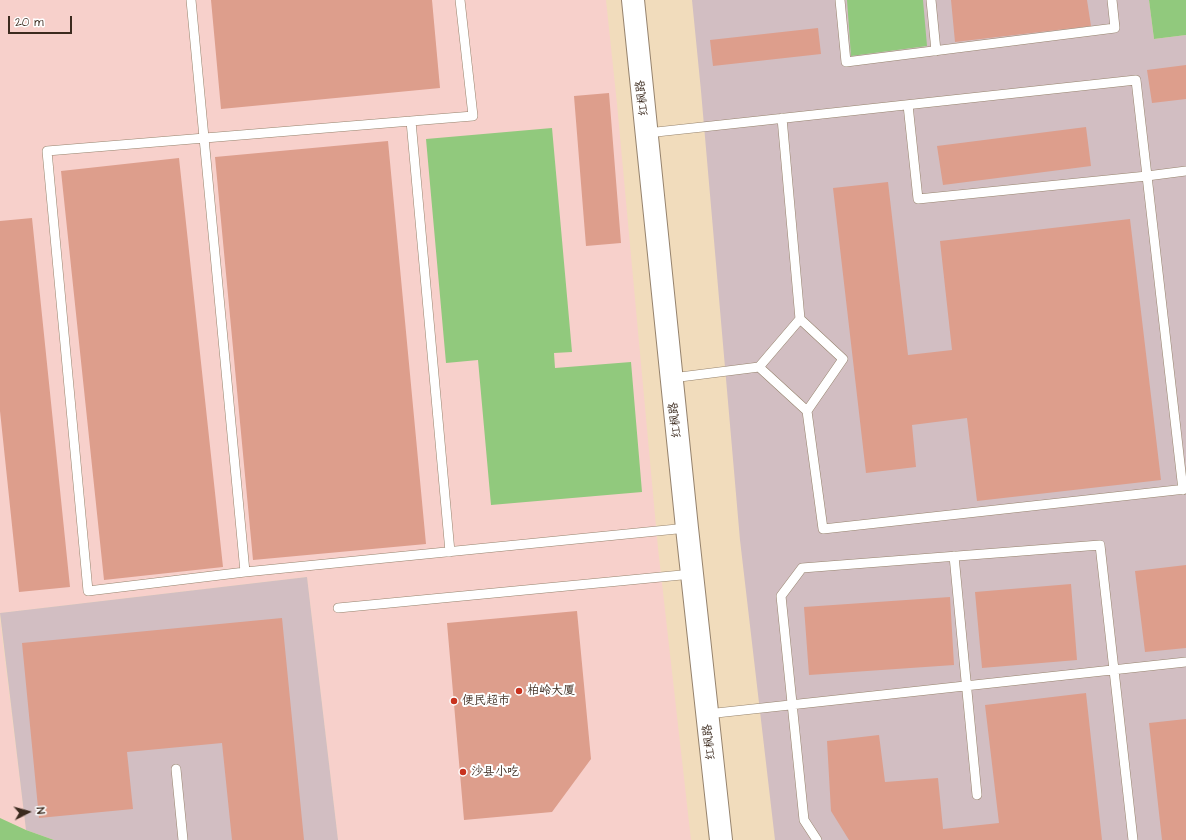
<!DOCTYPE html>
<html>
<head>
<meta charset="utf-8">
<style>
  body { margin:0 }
  #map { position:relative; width:1186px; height:840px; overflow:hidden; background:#f1dcbc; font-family:"Architects Daughter",sans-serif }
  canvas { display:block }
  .north { position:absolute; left:8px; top:792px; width:40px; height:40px; -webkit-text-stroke:3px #fff; paint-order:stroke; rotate:84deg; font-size:11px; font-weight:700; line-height:16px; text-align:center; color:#3b2a1e }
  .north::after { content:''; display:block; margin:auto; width:14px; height:18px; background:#3b2a1e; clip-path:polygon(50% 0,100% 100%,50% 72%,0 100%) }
  .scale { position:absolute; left:8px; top:16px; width:64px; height:18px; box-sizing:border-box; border:2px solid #3b2a1e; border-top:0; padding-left:5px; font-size:12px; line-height:14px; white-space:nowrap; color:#3b2a1e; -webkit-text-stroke:3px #fff; paint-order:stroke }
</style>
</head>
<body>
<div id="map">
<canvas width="1186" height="840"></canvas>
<div class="north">N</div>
<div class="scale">20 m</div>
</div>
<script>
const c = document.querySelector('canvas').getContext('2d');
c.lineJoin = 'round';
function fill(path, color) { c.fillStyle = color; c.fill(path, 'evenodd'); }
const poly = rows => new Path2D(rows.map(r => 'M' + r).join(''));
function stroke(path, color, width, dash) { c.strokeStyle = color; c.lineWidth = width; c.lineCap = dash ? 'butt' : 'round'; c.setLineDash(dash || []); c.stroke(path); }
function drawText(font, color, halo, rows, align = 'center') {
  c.font = font + ' "Architects Daughter","LXGW WenKai TC",sans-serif'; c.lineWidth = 4; c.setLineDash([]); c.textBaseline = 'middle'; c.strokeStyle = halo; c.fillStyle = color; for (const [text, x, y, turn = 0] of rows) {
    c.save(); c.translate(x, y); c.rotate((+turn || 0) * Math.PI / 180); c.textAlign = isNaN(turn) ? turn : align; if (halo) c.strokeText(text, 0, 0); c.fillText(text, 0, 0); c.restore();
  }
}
fill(poly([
  [0,0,606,0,617,104,658,548,691,840,338,840,307,577,0,613],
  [0,619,26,830,0,818]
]), '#f7d0cb');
fill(poly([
  [692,0,1149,0,1154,39,1186,35,1186,840,775,840,740,540,701,91],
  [307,577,338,840,54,840,26,830,0,613]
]), '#d2bec2');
fill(poly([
  [847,0,923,0,927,46,851,56],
  [1149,0,1186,0,1186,35,1154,39],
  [552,128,572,352,554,353,555,368,631,362,642,492,491,505,478,360,446,363,426,139],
  [0,818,26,830,54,840,0,840]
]), '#91c97d');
fill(poly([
  [211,0,432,0,440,88,221,109],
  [951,0,1087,0,1091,26,955,42],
  [818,28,821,54,713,66,710,40],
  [1186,65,1186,99,1152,103,1147,70],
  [609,93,621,243,586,246,574,96],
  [1086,127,1091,166,943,185,937,146],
  [388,141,426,544,253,560,215,157],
  [179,158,223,567,104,580,61,171],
  [888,182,908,355,952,350,940,241,1130,219,1161,480,977,501,967,418,912,425,916,467,866,473,833,188],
  [32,218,70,587,19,592,0,411,0,221],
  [1186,565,1186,648,1145,652,1135,571],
  [1071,584,1077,660,982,668,975,592],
  [950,597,954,665,809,675,804,607],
  [577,611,591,759,552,812,464,820,447,623],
  [282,618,304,840,232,840,222,743,127,752,133,809,39,818,22,643],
  [1086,693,1102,840,849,840,831,811,827,741,879,735,885,782,938,778,943,829,999,823,985,705],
  [1186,719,1186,840,1162,840,1149,723]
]), '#dd9e8c');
const lane = poly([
  [191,0,245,572,687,528],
  [840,0,846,62,1115,28,1112,0],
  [931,0,936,51],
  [908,105,918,199,1147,176,1183,490],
  [782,118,800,319,843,359,807,411],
  [647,133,1136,80,1147,176,1186,171],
  [759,367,800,319],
  [672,378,759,367,807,411,823,529,1186,489],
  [450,552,411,121,473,116,460,0],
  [954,556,977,795],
  [245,572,88,591,47,151,411,121],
  [338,608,692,574],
  [707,714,1186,662],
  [176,769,183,840],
  [817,840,804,820,781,596,802,568,1100,545,1133,840]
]);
const secondary = poly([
  [633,0,687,528,721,840]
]);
stroke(lane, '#96836d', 10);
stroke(secondary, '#96836d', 24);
stroke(lane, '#fff', 9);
stroke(secondary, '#fff', 22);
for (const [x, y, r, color] of [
  [519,691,4,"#c8321e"],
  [454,701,4,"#c8321e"],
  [463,772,4,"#c8321e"]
]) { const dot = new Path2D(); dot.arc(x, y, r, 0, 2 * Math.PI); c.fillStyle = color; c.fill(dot); stroke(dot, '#fff', 1.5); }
drawText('12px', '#3b2a1e', '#fff', [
  ["红枫路",643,98,-96],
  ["红枫路",676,420,-96],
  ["红枫路",710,742,-96]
]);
drawText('12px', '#3b2a1e', '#fff', [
  ["柏岭大厦",527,691],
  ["便民超市",462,701],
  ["沙县小吃",471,772]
], 'left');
</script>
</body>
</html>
